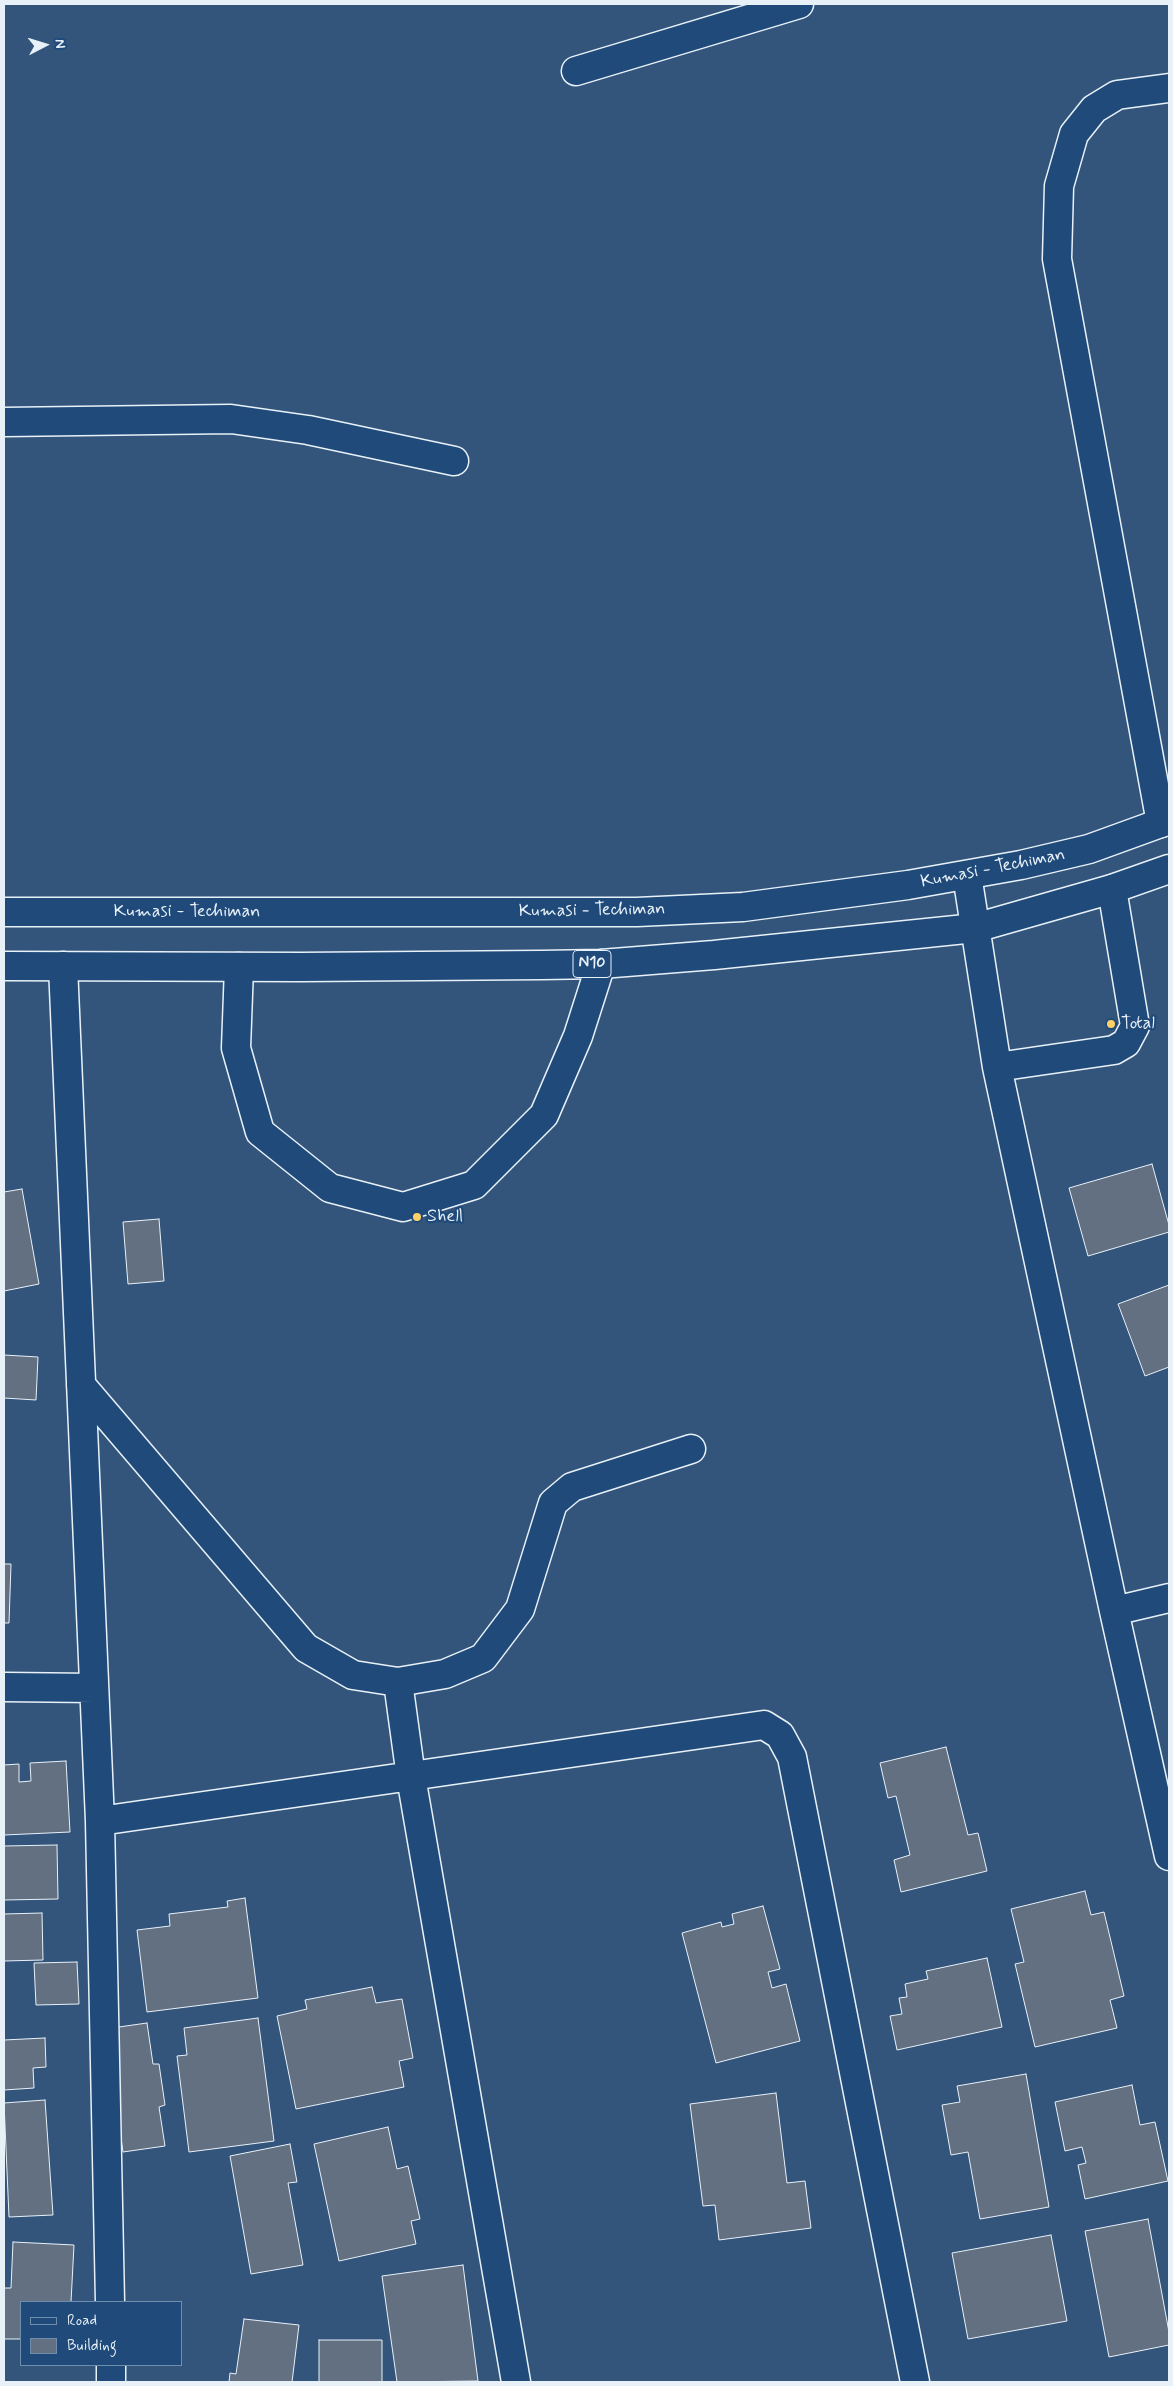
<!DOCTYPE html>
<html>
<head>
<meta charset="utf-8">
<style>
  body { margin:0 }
  #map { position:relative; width:1173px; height:2386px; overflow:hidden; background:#33557c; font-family:Mynerve,sans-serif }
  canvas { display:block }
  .frame { position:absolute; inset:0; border:5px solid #e8f1f8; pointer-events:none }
  .legend { position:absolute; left:20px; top:2301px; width:162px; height:65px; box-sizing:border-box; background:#1f4a7a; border:1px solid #6f8dac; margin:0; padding:6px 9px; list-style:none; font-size:15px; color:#e8f1f8 }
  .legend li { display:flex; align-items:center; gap:10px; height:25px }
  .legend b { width:25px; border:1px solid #6f8dac }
  .north { position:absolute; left:20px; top:20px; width:50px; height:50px; -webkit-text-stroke:4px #1f4a7a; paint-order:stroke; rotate:85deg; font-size:14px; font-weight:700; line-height:20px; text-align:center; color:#e8f1f8 }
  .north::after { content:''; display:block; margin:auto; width:18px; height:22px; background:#e8f1f8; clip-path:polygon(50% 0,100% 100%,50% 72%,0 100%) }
</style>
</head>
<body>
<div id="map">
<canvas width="1173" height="2386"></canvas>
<div class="frame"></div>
<ul class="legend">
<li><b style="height:6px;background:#1f4a7a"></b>Road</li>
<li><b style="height:14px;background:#627081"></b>Building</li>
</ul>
<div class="north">N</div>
</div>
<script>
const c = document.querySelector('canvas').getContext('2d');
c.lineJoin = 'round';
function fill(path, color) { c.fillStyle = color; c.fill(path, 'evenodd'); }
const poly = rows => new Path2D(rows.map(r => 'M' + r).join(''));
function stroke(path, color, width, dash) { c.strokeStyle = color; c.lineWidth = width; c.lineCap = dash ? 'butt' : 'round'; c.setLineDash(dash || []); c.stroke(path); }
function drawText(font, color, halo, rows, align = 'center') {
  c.font = font + ' Mynerve,sans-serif'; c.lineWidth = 4.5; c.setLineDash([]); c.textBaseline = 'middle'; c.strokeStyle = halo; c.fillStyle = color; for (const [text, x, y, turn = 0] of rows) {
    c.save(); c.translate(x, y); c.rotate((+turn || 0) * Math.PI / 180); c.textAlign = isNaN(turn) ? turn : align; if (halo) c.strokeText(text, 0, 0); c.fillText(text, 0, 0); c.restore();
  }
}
const building = poly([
  [1152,1164,1169,1225,1169,1232,1088,1256,1069,1188,1152,1164],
  [22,1189,39,1284,4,1291,4,1192,22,1189],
  [159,1219,164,1281,128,1284,123,1222,159,1219],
  [1169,1285,1169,1367,1145,1376,1118,1304,1169,1285],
  [4,1355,38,1357,36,1400,4,1398,4,1355],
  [4,1564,11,1564,9,1623,4,1623,4,1564],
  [946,1747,968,1835,978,1833,987,1871,901,1892,894,1860,910,1855,896,1796,888,1798,880,1763,946,1747],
  [66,1761,70,1832,4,1835,4,1765,19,1764,19,1782,31,1781,30,1763,66,1761],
  [57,1845,58,1899,4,1900,4,1846,57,1845],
  [1085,1891,1091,1915,1104,1912,1124,1996,1110,2000,1117,2028,1035,2047,1015,1964,1024,1962,1011,1909,1085,1891],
  [245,1898,258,1998,147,2012,137,1930,170,1926,169,1914,228,1907,227,1901,245,1898],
  [763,1906,780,1969,768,1972,772,1988,786,1984,800,2041,716,2063,682,1933,721,1922,722,1927,734,1924,732,1914,763,1906],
  [42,1913,43,1960,4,1961,4,1914,42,1913],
  [987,1958,1002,2027,897,2050,890,2016,902,2014,899,1998,907,1997,905,1984,928,1979,926,1971,987,1958],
  [77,1962,79,2004,36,2005,34,1963,77,1962],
  [372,1987,376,2003,402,1999,413,2058,399,2061,404,2087,296,2109,277,2016,307,2009,305,2000,372,1987],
  [258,2018,274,2141,189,2152,177,2056,187,2055,184,2028,258,2018],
  [147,2023,153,2064,159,2064,165,2105,159,2107,165,2146,123,2152,105,2029,147,2023],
  [45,2038,46,2067,33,2068,34,2088,4,2090,4,2040,45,2038],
  [1026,2074,1049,2207,980,2219,968,2152,951,2155,942,2105,960,2102,957,2086,1026,2074],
  [1132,2085,1140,2125,1155,2122,1168,2181,1085,2199,1078,2165,1086,2163,1082,2147,1065,2151,1055,2102,1132,2085],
  [776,2093,787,2183,805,2181,811,2228,719,2240,715,2205,703,2206,690,2104,776,2093],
  [45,2100,53,2215,9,2217,4,2103,45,2100],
  [388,2127,397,2169,408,2166,420,2219,411,2221,416,2244,339,2261,314,2144,388,2127],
  [290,2144,297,2182,288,2183,303,2265,251,2274,230,2156,290,2144],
  [1148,2219,1169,2332,1169,2345,1109,2357,1085,2231,1148,2219],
  [1051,2235,1067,2321,968,2339,952,2253,1051,2235],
  [13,2242,74,2245,71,2302,21,2302,21,2339,4,2339,4,2288,11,2288,13,2242],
  [463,2265,478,2381,397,2382,382,2276,463,2265],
  [244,2319,299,2325,292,2382,229,2382,230,2373,236,2374,244,2319],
  [319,2340,382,2340,382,2382,319,2382,319,2340]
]);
fill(building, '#627081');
stroke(building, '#e8f1f8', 1);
const minor = poly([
  [576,71,799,4],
  [4,422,231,419,308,430,454,461],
  [1161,823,1057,259,1059,186,1074,134,1094,109,1117,95,1169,88],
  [967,875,997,1067,1114,1611,1169,1856],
  [63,966,100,1821],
  [239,967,236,1048,260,1132,330,1188,403,1207,474,1185,544,1115,578,1036,601,964],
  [997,1067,1114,1050,1126,1043,1135,1026,1112,889],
  [81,1385,306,1648,353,1675,398,1682,445,1674,483,1658,520,1609,553,1503,572,1487,691,1449],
  [1114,1611,1169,1598],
  [398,1682,411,1777,516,2382],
  [4,1687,94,1688],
  [110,2302,100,1821,764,1725,780,1735,792,1757,915,2382],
  [111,2365,111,2382]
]);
const highway = poly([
  [4,912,637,912,743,907,908,885,1021,865,1089,849,1169,820],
  [4,966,301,967,541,965,601,964,714,955,975,928,1112,889,1169,869]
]);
stroke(minor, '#e8f1f8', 31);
stroke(highway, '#e8f1f8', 31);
stroke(minor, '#1f4a7a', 28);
stroke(highway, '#1f4a7a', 28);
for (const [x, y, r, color] of [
  [1111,1024,5,"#ffd166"],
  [417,1217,5,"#ffd166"]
]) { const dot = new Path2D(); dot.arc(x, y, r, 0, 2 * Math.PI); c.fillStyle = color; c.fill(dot); stroke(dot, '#1f4a7a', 2); }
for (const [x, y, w] of [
  [592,964,38]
]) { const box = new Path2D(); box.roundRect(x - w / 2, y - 13.5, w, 27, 4); c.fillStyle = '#1f4a7a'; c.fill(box); stroke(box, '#e8f1f8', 1); }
drawText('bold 16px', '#e8f1f8', null, [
  ["N10",592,964]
]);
drawText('18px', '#e8f1f8', '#1f4a7a', [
  ["Kumasi - Techiman",993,869,-11],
  ["Kumasi - Techiman",592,911,-1],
  ["Kumasi - Techiman",187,912]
]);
drawText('18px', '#e8f1f8', '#1f4a7a', [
  ["Total",1121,1024],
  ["Shell",427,1217]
], 'left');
</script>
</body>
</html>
